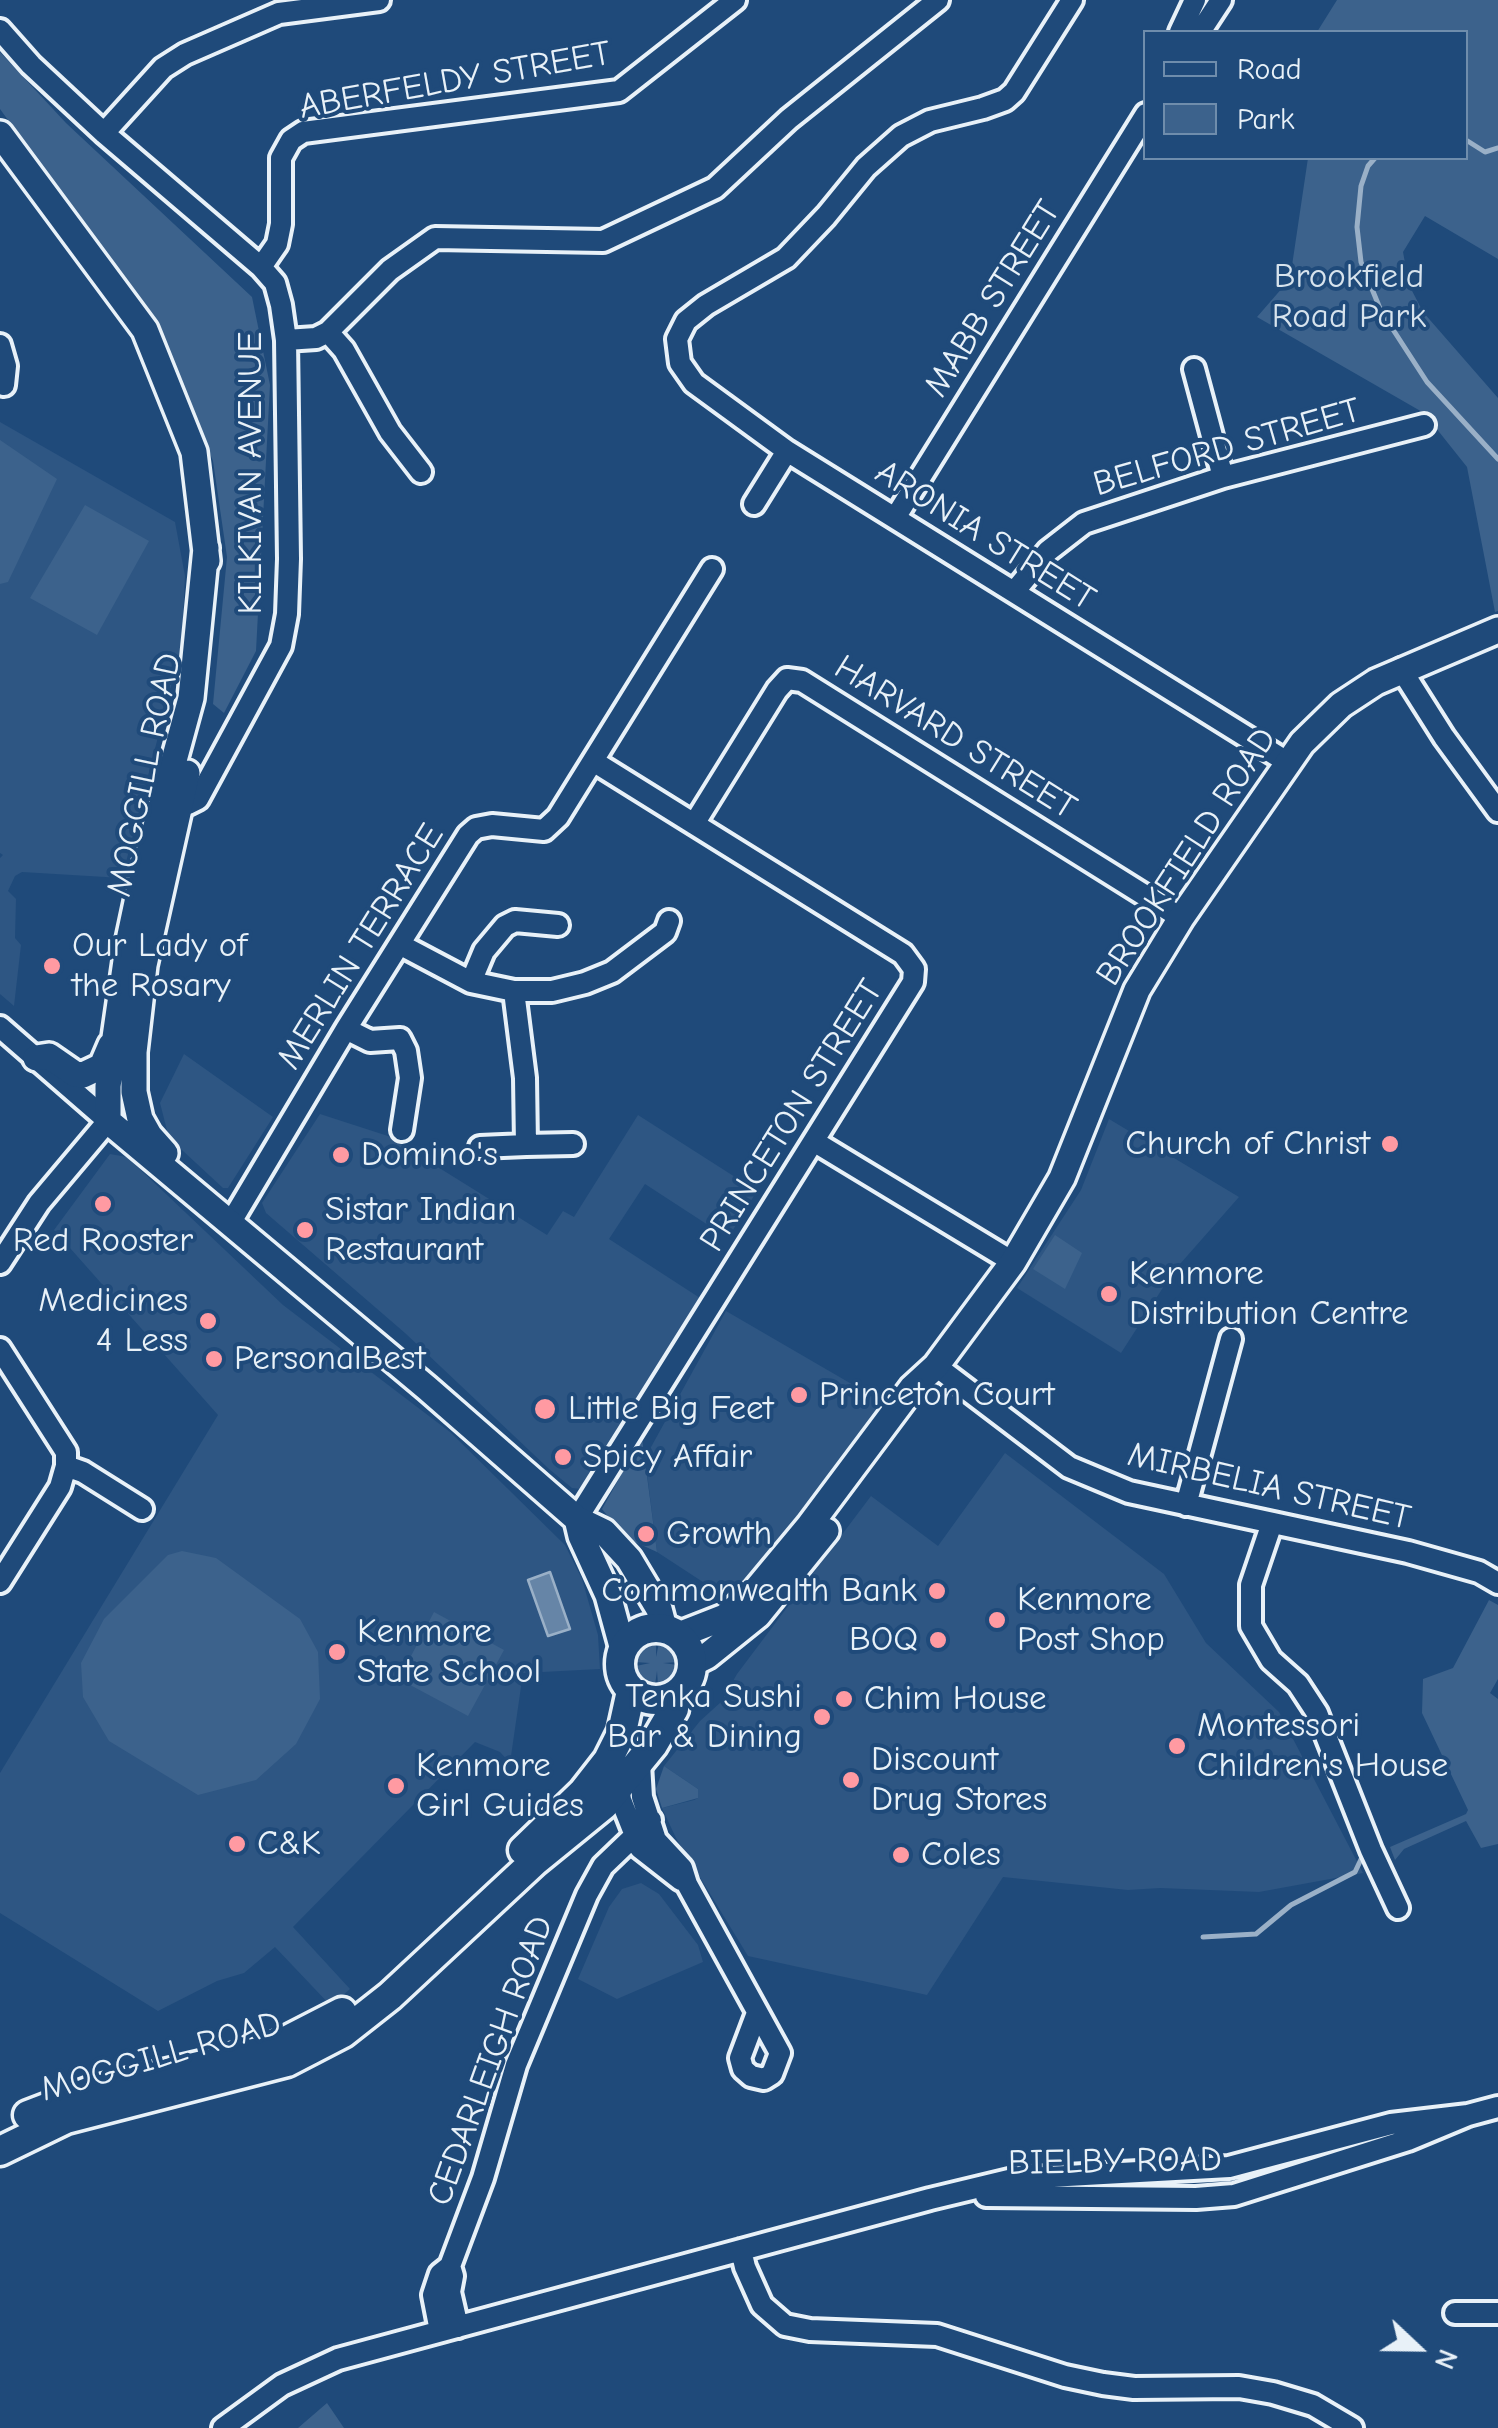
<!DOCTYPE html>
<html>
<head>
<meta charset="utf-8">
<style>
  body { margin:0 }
  #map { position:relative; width:1498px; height:2428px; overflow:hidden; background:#1f4a7a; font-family:"Comic Neue",sans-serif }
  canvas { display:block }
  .legend { position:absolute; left:1143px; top:30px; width:325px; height:130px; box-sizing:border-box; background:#1f4a7a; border:2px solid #6f8dac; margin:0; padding:12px 18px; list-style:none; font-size:30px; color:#e8f1f8 }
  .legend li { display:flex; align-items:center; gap:20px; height:50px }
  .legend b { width:50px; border:2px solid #6f8dac }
  .north { position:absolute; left:1368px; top:2298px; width:100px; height:100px; -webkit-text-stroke:8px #1f4a7a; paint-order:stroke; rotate:112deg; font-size:28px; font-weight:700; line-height:40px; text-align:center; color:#e8f1f8 }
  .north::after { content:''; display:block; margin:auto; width:35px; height:45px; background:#e8f1f8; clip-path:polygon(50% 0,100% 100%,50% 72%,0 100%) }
</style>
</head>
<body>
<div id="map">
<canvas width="1498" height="2428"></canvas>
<ul class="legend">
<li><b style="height:12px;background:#1f4a7a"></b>Road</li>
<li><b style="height:28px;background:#3c628c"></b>Park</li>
</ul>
<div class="north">N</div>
</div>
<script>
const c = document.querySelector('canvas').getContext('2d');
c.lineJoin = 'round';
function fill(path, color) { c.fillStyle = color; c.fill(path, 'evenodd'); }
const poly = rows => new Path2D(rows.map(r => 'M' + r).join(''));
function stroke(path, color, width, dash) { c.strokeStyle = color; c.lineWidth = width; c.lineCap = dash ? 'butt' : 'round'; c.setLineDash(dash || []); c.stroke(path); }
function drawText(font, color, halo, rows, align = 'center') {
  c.font = font + ' "Comic Neue",sans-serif'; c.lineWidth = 8; c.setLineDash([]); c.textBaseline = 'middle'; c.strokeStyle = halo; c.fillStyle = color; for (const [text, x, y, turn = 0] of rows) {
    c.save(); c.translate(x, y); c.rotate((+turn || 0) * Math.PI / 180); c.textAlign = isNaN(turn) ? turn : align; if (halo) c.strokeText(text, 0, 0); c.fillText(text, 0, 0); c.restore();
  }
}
fill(poly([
  [0,422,175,522,185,576,182,643,122,878,22,872,15,876,8,891,16,899,15,938,21,945,14,1006,0,994,0,858,3,855,0,853],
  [184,1054,273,1117,228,1188,223,1188,169,1138,160,1103],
  [320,1114,388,1136,547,1235,563,1211,574,1217,638,1115,757,1191,728,1238,645,1184,609,1239,700,1298,618,1429,590,1483,582,1489,572,1488,549,1469,405,1333,266,1213,262,1203],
  [1109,1119,1239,1197,1173,1272,1121,1353,1017,1288,1081,1190],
  [110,1154,127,1157,283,1305,450,1432,565,1545,582,1579,598,1635,600,1669,523,1673,510,1763,500,1752,475,1742,293,1927,350,1989,331,2006,275,1947,244,1973,217,1981,158,2011,0,1913,0,1773,218,1415,54,1230],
  [726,1311,886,1404,788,1538,732,1601,657,1552,645,1458],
  [1005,1453,1164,1574,1206,1643,1279,1712,1363,1873,1259,1892,1160,1888,1128,1890,1003,1877,927,1995,748,1956,676,1838,662,1808,694,1800,698,1798,698,1789,664,1766,700,1721,721,1702,737,1674,871,1496,938,1546],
  [641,1883,659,1894,698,1945,703,1962,617,1999,578,1979,609,1907,622,1889]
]), '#2e5683');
fill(poly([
  [1337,0,1498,0,1498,259,1425,216,1403,252,1409,285,1423,312,1498,398,1498,611,1495,612,1467,467,1424,413,1257,317,1290,279,1308,158,1466,158,1466,32,1317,32],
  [0,52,66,123,252,297,270,385,256,651,224,713,213,704,227,557,213,461,160,330,0,109],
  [0,440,57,479,8,582,0,584],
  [85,505,149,541,97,635,30,598],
  [1055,1235,1082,1253,1065,1289,1033,1269],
  [642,1438,657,1552,624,1537,602,1509],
  [182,1551,216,1558,300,1619,318,1652,320,1699,296,1744,256,1780,198,1795,109,1741,83,1697,81,1663,104,1619,168,1555],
  [1489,1600,1498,1605,1498,1679,1490,1693,1498,1699,1498,1844,1481,1848,1466,1821,1404,1849,1395,1860,1390,1847,1466,1814,1468,1810,1422,1713,1423,1679,1453,1668],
  [434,1612,504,1650,468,1716,399,1679],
  [656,1642,656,1657,659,1643,662,1642,674,1650,678,1662,663,1663,678,1665,671,1679,658,1685,657,1671,655,1685,638,1674,636,1666,650,1663,635,1662,642,1647],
  [664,1766,698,1789,698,1798,662,1808,656,1789],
  [327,2403,344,2428,298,2428]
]), '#3c628c');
const water = poly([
  [550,1572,570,1629,548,1636,528,1580,550,1572]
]);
fill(water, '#6685a7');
stroke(water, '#9ab0c7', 2.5);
stroke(poly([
  [1466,140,1485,152,1498,148],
  [1375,158,1368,166,1361,186,1357,227,1361,262,1381,311,1427,382,1498,459],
  [1203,1937,1256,1934,1291,1905,1355,1872,1364,1853]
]), '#9ab0c7', 5);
const minor = poly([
  [1072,0,1014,92,1005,100,983,108,930,121,901,136,866,167,826,216,786,258,706,305,686,321,677,339,680,363,694,383,787,451,1287,762],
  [0,30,31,65,104,133,261,267,275,283,281,305,286,340,289,559,287,614,281,646,198,799,188,804,170,801],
  [1180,32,1195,0],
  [1200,32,1221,0],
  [104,133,163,68,185,54,279,13,379,0],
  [261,267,277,244,281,224,281,158,291,140,303,132,619,91,735,0],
  [328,332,344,350,390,432,421,472],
  [286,340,316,338,328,332,390,270,435,238,603,241,715,188,789,119,938,0],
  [0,345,6,366,4,385],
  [1194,369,1223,477],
  [754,504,787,451],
  [895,518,1146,114],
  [1014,592,1048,551,1084,523,1223,477,1424,425],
  [1401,669,1444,737,1498,811],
  [694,824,777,690,787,679,802,681,1181,918],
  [401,945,471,982,514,991,552,991,585,983,612,972,665,932,669,921],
  [471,982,484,951,505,926,515,921,558,925],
  [0,1027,108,1121,39,1203,0,1263],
  [346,1029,370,1041,400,1039,406,1051,410,1078,402,1130],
  [815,1142,1013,1262],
  [526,1145,573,1144],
  [480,1147,526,1145,525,1078,514,991],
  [231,1222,346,1029,468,835,476,828,492,825,544,830,558,817,712,569],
  [0,1349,66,1452,66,1466,83,1472,142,1509],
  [936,1366,1069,1467,1129,1492,1408,1552,1479,1572,1498,1583],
  [1186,1505,1231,1339],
  [577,1519,913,982,914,969,903,954,593,761],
  [1272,1523,1251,1585,1251,1626,1271,1660,1298,1684,1317,1713,1371,1850,1398,1908],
  [0,1582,60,1487,66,1466],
  [640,1764,642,1797,656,1840,682,1868,687,1884,780,2053,772,2074,764,2079,751,2076,743,2069,740,2058,757,2013],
  [618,1778,621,1800,640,1848,681,1880],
  [986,2196,1196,2198,1234,2195,1408,2140,1468,2115,1498,2107],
  [741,2250,745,2267,762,2305,785,2325,810,2330,937,2335,1065,2376,1103,2384,1134,2388,1239,2387,1273,2393,1313,2405,1352,2428],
  [1455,2313,1498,2313],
  [458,2327,450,2292,453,2276,450,2266,483,2178,516,2065,587,1895,603,1866,651,1820],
  [440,2331,433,2295,440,2274,450,2266],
  [223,2428,282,2385,338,2359,930,2199,1013,2179,1229,2167,1391,2124,1468,2115]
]);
const major = poly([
  [0,134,145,330,194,452,207,561],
  [206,548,191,698,143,874,129,940,108,1086,108,1121,427,1388,577,1519,604,1532,629,1559,659,1609,664,1628],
  [36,1058,49,1056,75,1074,83,1075,102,1066,111,1045],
  [165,1153,149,1135,140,1119,134,1092,134,1052,144,965,187,773],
  [577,1519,581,1536,608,1595,623,1650],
  [679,1635,725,1617,755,1591,809,1526,912,1388,936,1366,1013,1262,1062,1178,1137,990,1181,918,1302,743,1341,705,1376,682,1498,630],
  [693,1663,707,1656,758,1615,826,1531]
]);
const highway = poly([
  '620 1664a36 36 0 1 1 72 0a36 36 0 1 1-72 0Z',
  [523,1850,583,1792,608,1760,622,1732,631,1691],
  [28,2115,88,2092,270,2049,342,2012],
  [0,2151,66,2119,287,2062,343,2033,390,1996,534,1862,604,1805,653,1745,674,1709,675,1695]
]);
stroke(minor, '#e8f1f8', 28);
stroke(major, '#e8f1f8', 32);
stroke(highway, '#e8f1f8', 35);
stroke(minor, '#1f4a7a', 20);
stroke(major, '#1f4a7a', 25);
stroke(highway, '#1f4a7a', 28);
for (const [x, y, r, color] of [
  [52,966,10,"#ff9aa2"],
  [1390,1144,10,"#ff9aa2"],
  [341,1155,10,"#ff9aa2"],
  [103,1204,10,"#ff9aa2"],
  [305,1230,10,"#ff9aa2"],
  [1109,1294,10,"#ff9aa2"],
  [208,1321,10,"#ff9aa2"],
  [214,1359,10,"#ff9aa2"],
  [799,1395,10,"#ff9aa2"],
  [545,1409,12,"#ff9aa2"],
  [563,1457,10,"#ff9aa2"],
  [646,1534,10,"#ff9aa2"],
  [937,1591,10,"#ff9aa2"],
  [997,1620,10,"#ff9aa2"],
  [938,1640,10,"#ff9aa2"],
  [337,1652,10,"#ff9aa2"],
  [844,1699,10,"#ff9aa2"],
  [822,1717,10,"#ff9aa2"],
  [1177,1746,10,"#ff9aa2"],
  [851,1780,10,"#ff9aa2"],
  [396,1786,10,"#ff9aa2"],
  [237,1844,10,"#ff9aa2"],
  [901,1855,10,"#ff9aa2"]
]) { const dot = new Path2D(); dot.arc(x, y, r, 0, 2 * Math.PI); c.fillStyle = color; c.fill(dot); stroke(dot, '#1f4a7a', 4); }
drawText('35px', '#e8f1f8', '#1f4a7a', [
  ["ABERFELDY STREET",455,81,-10],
  ["MABB STREET",993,299,-58],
  ["BELFORD STREET",1227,448,-16],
  ["KILKIVAN AVENUE",251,473,-90],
  ["ARONIA STREET",985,536,32],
  ["HARVARD STREET",955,738,32],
  ["MOGGILL ROAD",145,775,-78],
  ["BROOKFIELD ROAD",1187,857,-57],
  ["MERLIN TERRACE",361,947,-58],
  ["PRINCETON STREET",792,1116,-58],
  ["MIRBELIA STREET",1269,1487,13],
  ["MOGGILL ROAD",161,2057,-16],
  ["CEDARLEIGH ROAD",491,2061,-70],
  ["BIELBY ROAD",1115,2162,-1]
]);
drawText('35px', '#d7e3ed', '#1f4a7a', [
  ["Brookfield",1349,277],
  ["Road Park",1349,317]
]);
drawText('35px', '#e8f1f8', '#1f4a7a', [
  ["Our Lady of",72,946],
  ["the Rosary",72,986],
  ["Church of Christ",1370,1144,"right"],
  ["Domino's",361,1155],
  ["Sistar Indian",325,1210],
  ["Restaurant",325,1250],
  ["Red Rooster",103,1241,"center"],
  ["Kenmore",1129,1274],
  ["Distribution Centre",1129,1314],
  ["Medicines",188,1301,"right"],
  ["4 Less",188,1341,"right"],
  ["PersonalBest",234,1359],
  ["Princeton Court",819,1395],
  ["Little Big Feet",568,1409],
  ["Spicy Affair",583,1457],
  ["Growth",666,1534],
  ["Commonwealth Bank",917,1591,"right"],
  ["Kenmore",1017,1600],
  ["Post Shop",1017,1640],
  ["Kenmore",357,1632],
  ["State School",357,1672],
  ["BOQ",918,1640,"right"],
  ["Tenka Sushi",802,1697,"right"],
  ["Bar & Dining",802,1737,"right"],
  ["Chim House",864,1699],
  ["Montessori",1197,1726],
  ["Children's House",1197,1766],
  ["Discount",871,1760],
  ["Drug Stores",871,1800],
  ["Kenmore",416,1766],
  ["Girl Guides",416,1806],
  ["C&K",257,1844],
  ["Coles",921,1855]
], 'left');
</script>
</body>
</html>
